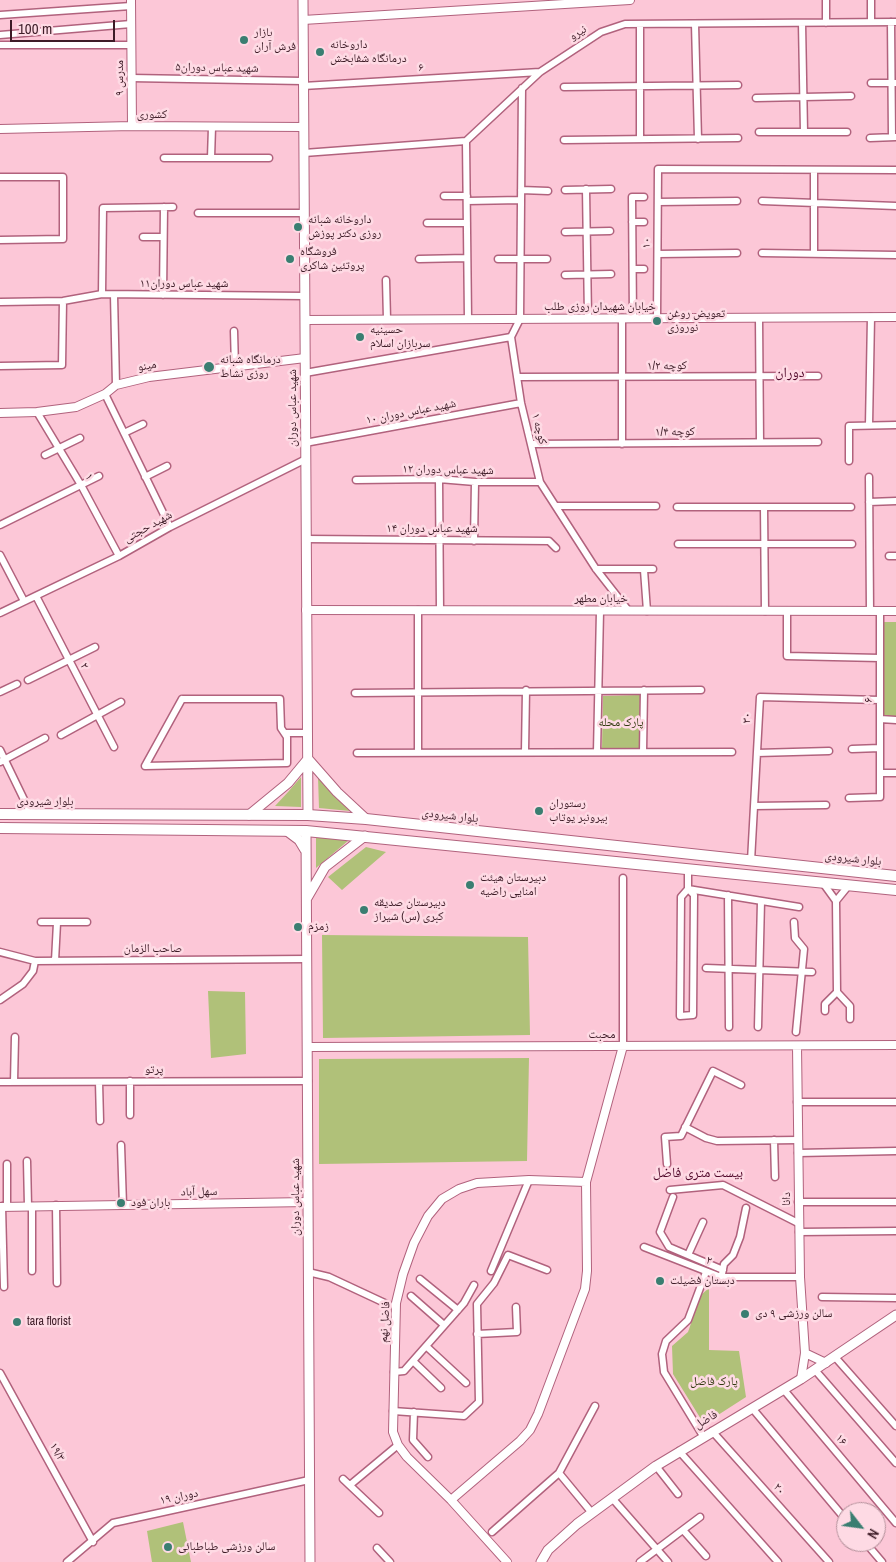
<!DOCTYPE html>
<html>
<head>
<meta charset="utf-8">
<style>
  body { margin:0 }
  #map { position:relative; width:896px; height:1562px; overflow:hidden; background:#fcc7d7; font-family:"Archivo Narrow",sans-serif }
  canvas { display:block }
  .north { position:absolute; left:836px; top:1502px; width:50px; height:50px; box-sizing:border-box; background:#fedae4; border:1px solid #b18e98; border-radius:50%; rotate:120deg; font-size:14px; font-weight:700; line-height:20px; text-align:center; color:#3d1c27 }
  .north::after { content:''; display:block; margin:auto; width:18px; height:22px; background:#3a7e71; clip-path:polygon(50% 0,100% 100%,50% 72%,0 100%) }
  .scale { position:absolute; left:10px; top:20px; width:105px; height:22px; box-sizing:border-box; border:2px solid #3d1c27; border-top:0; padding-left:6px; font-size:15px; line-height:18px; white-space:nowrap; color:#3d1c27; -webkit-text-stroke:4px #fedae4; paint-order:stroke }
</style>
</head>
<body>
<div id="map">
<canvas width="896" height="1562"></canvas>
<div class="north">N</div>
<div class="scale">100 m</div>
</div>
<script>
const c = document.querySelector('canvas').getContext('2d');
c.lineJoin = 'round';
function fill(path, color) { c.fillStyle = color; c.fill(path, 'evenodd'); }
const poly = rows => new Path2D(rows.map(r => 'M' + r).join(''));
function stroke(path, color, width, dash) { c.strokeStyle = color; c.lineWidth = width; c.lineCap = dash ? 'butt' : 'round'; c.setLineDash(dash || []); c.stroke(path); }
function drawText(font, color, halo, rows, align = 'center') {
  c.font = font + ' "Archivo Narrow","Noto Naskh Arabic",sans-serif'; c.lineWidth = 5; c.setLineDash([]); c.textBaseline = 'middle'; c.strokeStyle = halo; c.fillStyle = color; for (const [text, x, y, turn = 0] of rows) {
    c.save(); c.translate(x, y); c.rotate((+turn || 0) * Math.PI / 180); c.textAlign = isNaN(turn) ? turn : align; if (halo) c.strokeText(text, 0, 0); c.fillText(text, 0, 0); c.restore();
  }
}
fill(poly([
  [884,622,896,622,896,716,884,716],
  [640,695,639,751,602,750,603,696],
  [301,777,301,807,275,806,288,792],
  [318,777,333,795,350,811,319,808],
  [316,836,349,840,316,868],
  [366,847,386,852,342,890,328,877],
  [322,935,528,937,530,1035,323,1038],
  [208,991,245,992,246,1054,211,1058],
  [529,1058,527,1161,319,1164,319,1059],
  [709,1288,709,1350,739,1351,746,1397,704,1424,673,1374,672,1346,688,1332,701,1295],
  [183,1522,191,1562,152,1562,147,1531]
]), '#b0c179');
const minor = poly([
  [0,15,131,6],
  [871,22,871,0],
  [891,22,892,137],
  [802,23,804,132],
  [826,23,826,0],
  [640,24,640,139],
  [695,24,698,139],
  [0,35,131,24],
  [0,45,131,45],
  [131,78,303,81],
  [871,83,896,83],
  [303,86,540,72],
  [564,87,738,85],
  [522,88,520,319,511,337,521,403,540,482,596,569,628,610],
  [756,98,851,96],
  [759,132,847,132],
  [870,138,896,137],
  [564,140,738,138],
  [466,141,468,319],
  [304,153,466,141,540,72,601,32,625,24,896,22],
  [164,158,269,158],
  [211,158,212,127],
  [0,177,63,177,63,239,0,240],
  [586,189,588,318],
  [521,190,548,191],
  [565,190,611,189],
  [444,196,467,196],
  [467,201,521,200],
  [762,201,896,206],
  [658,202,737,201],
  [198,213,304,213],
  [632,222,644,222],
  [427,223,467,223],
  [565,232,610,231],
  [143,237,163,237],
  [762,253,896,255],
  [658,254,737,253],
  [814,254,814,170],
  [419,259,467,258],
  [498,259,547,259],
  [633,269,644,269],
  [565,275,611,274],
  [386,280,387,319],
  [102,294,103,208,173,207],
  [114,295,116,385],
  [163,295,164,207],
  [0,302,63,301,102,294,305,296],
  [622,318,622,444],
  [633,318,632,197,644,197],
  [657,318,658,169,896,170],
  [759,318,760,442],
  [234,331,235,367],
  [0,366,62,365,63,301],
  [305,373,511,337],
  [517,377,818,376],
  [105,394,170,527],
  [37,412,81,485,119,556],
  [869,425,871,317],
  [124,433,143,424],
  [305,443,521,403],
  [532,444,818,442],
  [45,455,80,438],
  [849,461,849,426,896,425],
  [145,477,167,466],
  [869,477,870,611],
  [439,479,440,610],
  [356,480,439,479,475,482,540,482],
  [869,502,896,501],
  [557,506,656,506],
  [677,507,851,507],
  [764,507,765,611],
  [0,525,99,476],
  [306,539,549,541,556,548],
  [474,541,475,482],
  [678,544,852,544],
  [0,555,24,601],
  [889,556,896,556],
  [596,569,653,569],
  [644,570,647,611],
  [36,596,114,747],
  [787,611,787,656,880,658],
  [880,611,880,773,896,773],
  [0,613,119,556,170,527,306,459],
  [28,680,95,647],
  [0,692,17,684],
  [355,693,701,690],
  [182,699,280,699,281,728,287,737,287,763,145,766,182,699],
  [880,719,896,720],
  [285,733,307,733],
  [61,735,121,702],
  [852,749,880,748],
  [0,750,31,814],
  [525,752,526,690],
  [597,752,600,611],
  [643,752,644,690],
  [357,753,732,752],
  [418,753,418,610],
  [757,753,829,751],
  [0,762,45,738],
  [849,798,880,797,880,773],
  [754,806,826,805],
  [751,861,760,697,880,700],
  [688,869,688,889,799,907],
  [623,878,623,1046],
  [823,883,836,901,849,885],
  [688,889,694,895,693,1015,680,1016,681,897,688,889],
  [728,895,729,1027],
  [836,901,837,992],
  [41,922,87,922],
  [794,922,795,938,804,949,796,1032],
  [0,952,35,961,307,959],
  [55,961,57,923],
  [706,968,812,972],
  [0,1000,23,984,33,971,35,961],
  [825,1011,825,1004,837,992,850,1006,850,1019],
  [758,1027,761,901],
  [130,1081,130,1115],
  [0,1082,308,1081],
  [14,1082,15,1037],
  [99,1082,100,1121],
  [797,1102,896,1102],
  [685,1127,706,1138,717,1141,798,1140],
  [774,1140,775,1177],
  [121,1145,123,1205],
  [798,1153,896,1151],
  [27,1161,28,1206],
  [667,1164,665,1137,681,1136,713,1071,741,1085],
  [670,1190,723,1185,798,1223],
  [673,1197,660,1232,669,1247,723,1270],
  [798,1202,896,1202],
  [56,1205,57,1283],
  [2,1206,4,1287],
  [7,1206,7,1164],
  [799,1232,896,1231],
  [644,1247,721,1277,800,1277],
  [688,1255,703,1222],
  [32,1271,32,1206],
  [491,1271,529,1180],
  [308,1272,329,1277,389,1305],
  [722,1274,724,1264,733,1255,740,1237,746,1208],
  [420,1279,458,1310],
  [411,1296,444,1325],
  [822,1297,896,1298],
  [477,1334,517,1332,516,1307],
  [426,1346,466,1383],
  [835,1357,896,1426],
  [413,1361,441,1388],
  [815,1370,896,1463],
  [394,1372,404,1371,464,1303,474,1285],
  [0,1373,93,1542],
  [784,1390,896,1523],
  [752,1408,846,1520],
  [393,1411,464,1416,479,1402,477,1304,494,1283,508,1255,547,1270],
  [414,1412,413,1440,428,1457],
  [712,1431,829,1562],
  [703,1436,664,1372,662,1354,666,1341,688,1320,706,1272],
  [679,1451,778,1562],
  [656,1466,678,1494],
  [559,1473,592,1513],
  [343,1479,379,1513],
  [350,1485,398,1445],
  [612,1498,668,1562],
  [683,1530,706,1556],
  [492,1532,559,1473,595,1406],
  [865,1542,882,1562],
  [377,1548,390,1562],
  [67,1562,113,1523,309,1480],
  [640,1562,700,1517]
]);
const tertiary = poly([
  [131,0,132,126],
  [303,20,630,0],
  [0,129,132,126,304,127],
  [305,320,896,317],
  [0,413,37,412,76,407,105,394,116,385,149,377,305,358],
  [306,610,896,611],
  [797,1046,800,1277,805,1353,801,1379],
  [307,1047,896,1045],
  [0,1207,308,1202],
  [805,1353,826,1363],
  [451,1500,520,1441,530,1430,538,1414,585,1289,587,1271,586,1182,623,1046],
  [507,1562,451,1500,407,1457,398,1445,393,1432,396,1303,403,1274,414,1243,428,1216,442,1199,459,1189,477,1183,529,1180,586,1182]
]);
const secondary = poly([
  [303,0,308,815],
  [308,759,337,792,366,819],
  [249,815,288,783,308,759],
  [287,831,299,840,305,850],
  [306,831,310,1562],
  [307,898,325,867,365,836],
  [541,1562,548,1550,577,1524,656,1466,801,1379,896,1315]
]);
const primary = poly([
  [0,814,308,815,366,819,896,876],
  [0,828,306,831,896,890]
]);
stroke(minor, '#b1627d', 9);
stroke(tertiary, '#b1627d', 10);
stroke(secondary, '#b1627d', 11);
stroke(primary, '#b1627d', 12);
stroke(minor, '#fff', 6);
stroke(tertiary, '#fff', 8);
stroke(secondary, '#fff', 9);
stroke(primary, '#fff', 10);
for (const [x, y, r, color] of [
  [244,40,5,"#3a7e71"],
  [320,52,5,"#3a7e71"],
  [298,227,5,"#3a7e71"],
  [290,259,5,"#3a7e71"],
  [657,321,5,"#3a7e71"],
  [360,337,5,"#3a7e71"],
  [209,367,6,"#3a7e71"],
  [539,811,5,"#3a7e71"],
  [470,885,5,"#3a7e71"],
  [364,910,5,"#3a7e71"],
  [298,927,5,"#3a7e71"],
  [121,1203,5,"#3a7e71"],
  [660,1281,5,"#3a7e71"],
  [745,1314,5,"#3a7e71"],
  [17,1322,5,"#3a7e71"],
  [168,1547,5,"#3a7e71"]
]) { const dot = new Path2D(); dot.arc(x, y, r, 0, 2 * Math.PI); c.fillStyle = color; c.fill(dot); stroke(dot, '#fedae4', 2); }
drawText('12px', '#3d1c27', '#fedae4', [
  ["بازار",254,33],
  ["فرش آران",254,47],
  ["داروخانه",330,45],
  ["درمانگاه شفابخش",330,59],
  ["داروخانه شبانه",308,220],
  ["روزی دکتر پوزش",308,234],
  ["فروشگاه",300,252],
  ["پروتئین شاکری",300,266],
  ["تعویض روغن",667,314],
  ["نوروزی",667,328],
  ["حسینیه",370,330],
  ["سربازان اسلام",370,344],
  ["درمانگاه شبانه",220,360],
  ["روزی نشاط",220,374],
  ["رستوران",549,804],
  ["بیرونبر یوتاب",549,818],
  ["دبیرستان هیئت",480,878],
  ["امنایی راضیه",480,892],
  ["دبیرستان صدیقه",374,903],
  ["کبری (س) شیراز",374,917],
  ["زمزم",308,927],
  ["باران فود",131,1203],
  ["دبستان فضیلت",670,1281],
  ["سالن ورزشی ۹ دی",755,1314],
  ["tara florist",27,1322],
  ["سالن ورزشی طباطبائی",178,1547]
], 'left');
drawText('12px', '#3d1c27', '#fedae4', [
  ["نیرو",578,33,-32],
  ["شهید عباس دوران۵",217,68,1],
  ["۶",421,68,-3],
  ["مدرس ۹",120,78,-90],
  ["کشوری",152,115],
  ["۱۰",647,243,-90],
  ["شهید عباس دوران۱۱",184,284],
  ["خیابان شهیدان روزی طلب",600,307],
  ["مینو",147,366,-11],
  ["کوچه ۱/۲",667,366,-1],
  ["شهید عباس دوران",293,408,-90],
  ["شهید عباس دوران ۱۰",411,412,-11],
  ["کوچه ۱",539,429,76],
  ["کوچه ۱/۴",675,432,-1],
  ["شهید عباس دوران ۱۲",448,470,1],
  ["۱",89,477,59],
  ["شهید حجتی",148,527,-29],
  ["شهید عباس دوران ۱۴",432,529],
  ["خیابان مطهر",601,599],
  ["۲",84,666,63],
  ["۶",869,700,-90],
  ["۳۰",747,718,-87],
  ["بلوار شیرودی",45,802],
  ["بلوار شیرودی",450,816,6],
  ["بلوار شیرودی",853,859,6],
  ["صاحب الزمان",153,949],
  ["محبت",602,1035],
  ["پرتو",154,1070],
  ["سهل آباد",199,1192,-1],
  ["شهید عباس دوران",296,1197,-90],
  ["دانا",787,1199,-90],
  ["۲",709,1261,20],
  ["فاضل نهم",385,1322,-86],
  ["فاضل",706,1420,-31],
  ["۱۶",841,1440,50],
  ["۱۹/۳",57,1452,61],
  ["۲۰",779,1489,48],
  ["دوران ۱۹",179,1497,-12]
]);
drawText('12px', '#343c11', '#fedae4', [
  ["پارک محله",621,723],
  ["پارک فاضل",714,1382]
]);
drawText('14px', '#50082a', '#fedae4', [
  ["دوران",790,373],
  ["بیست متری فاضل",698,1173]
]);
</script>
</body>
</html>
